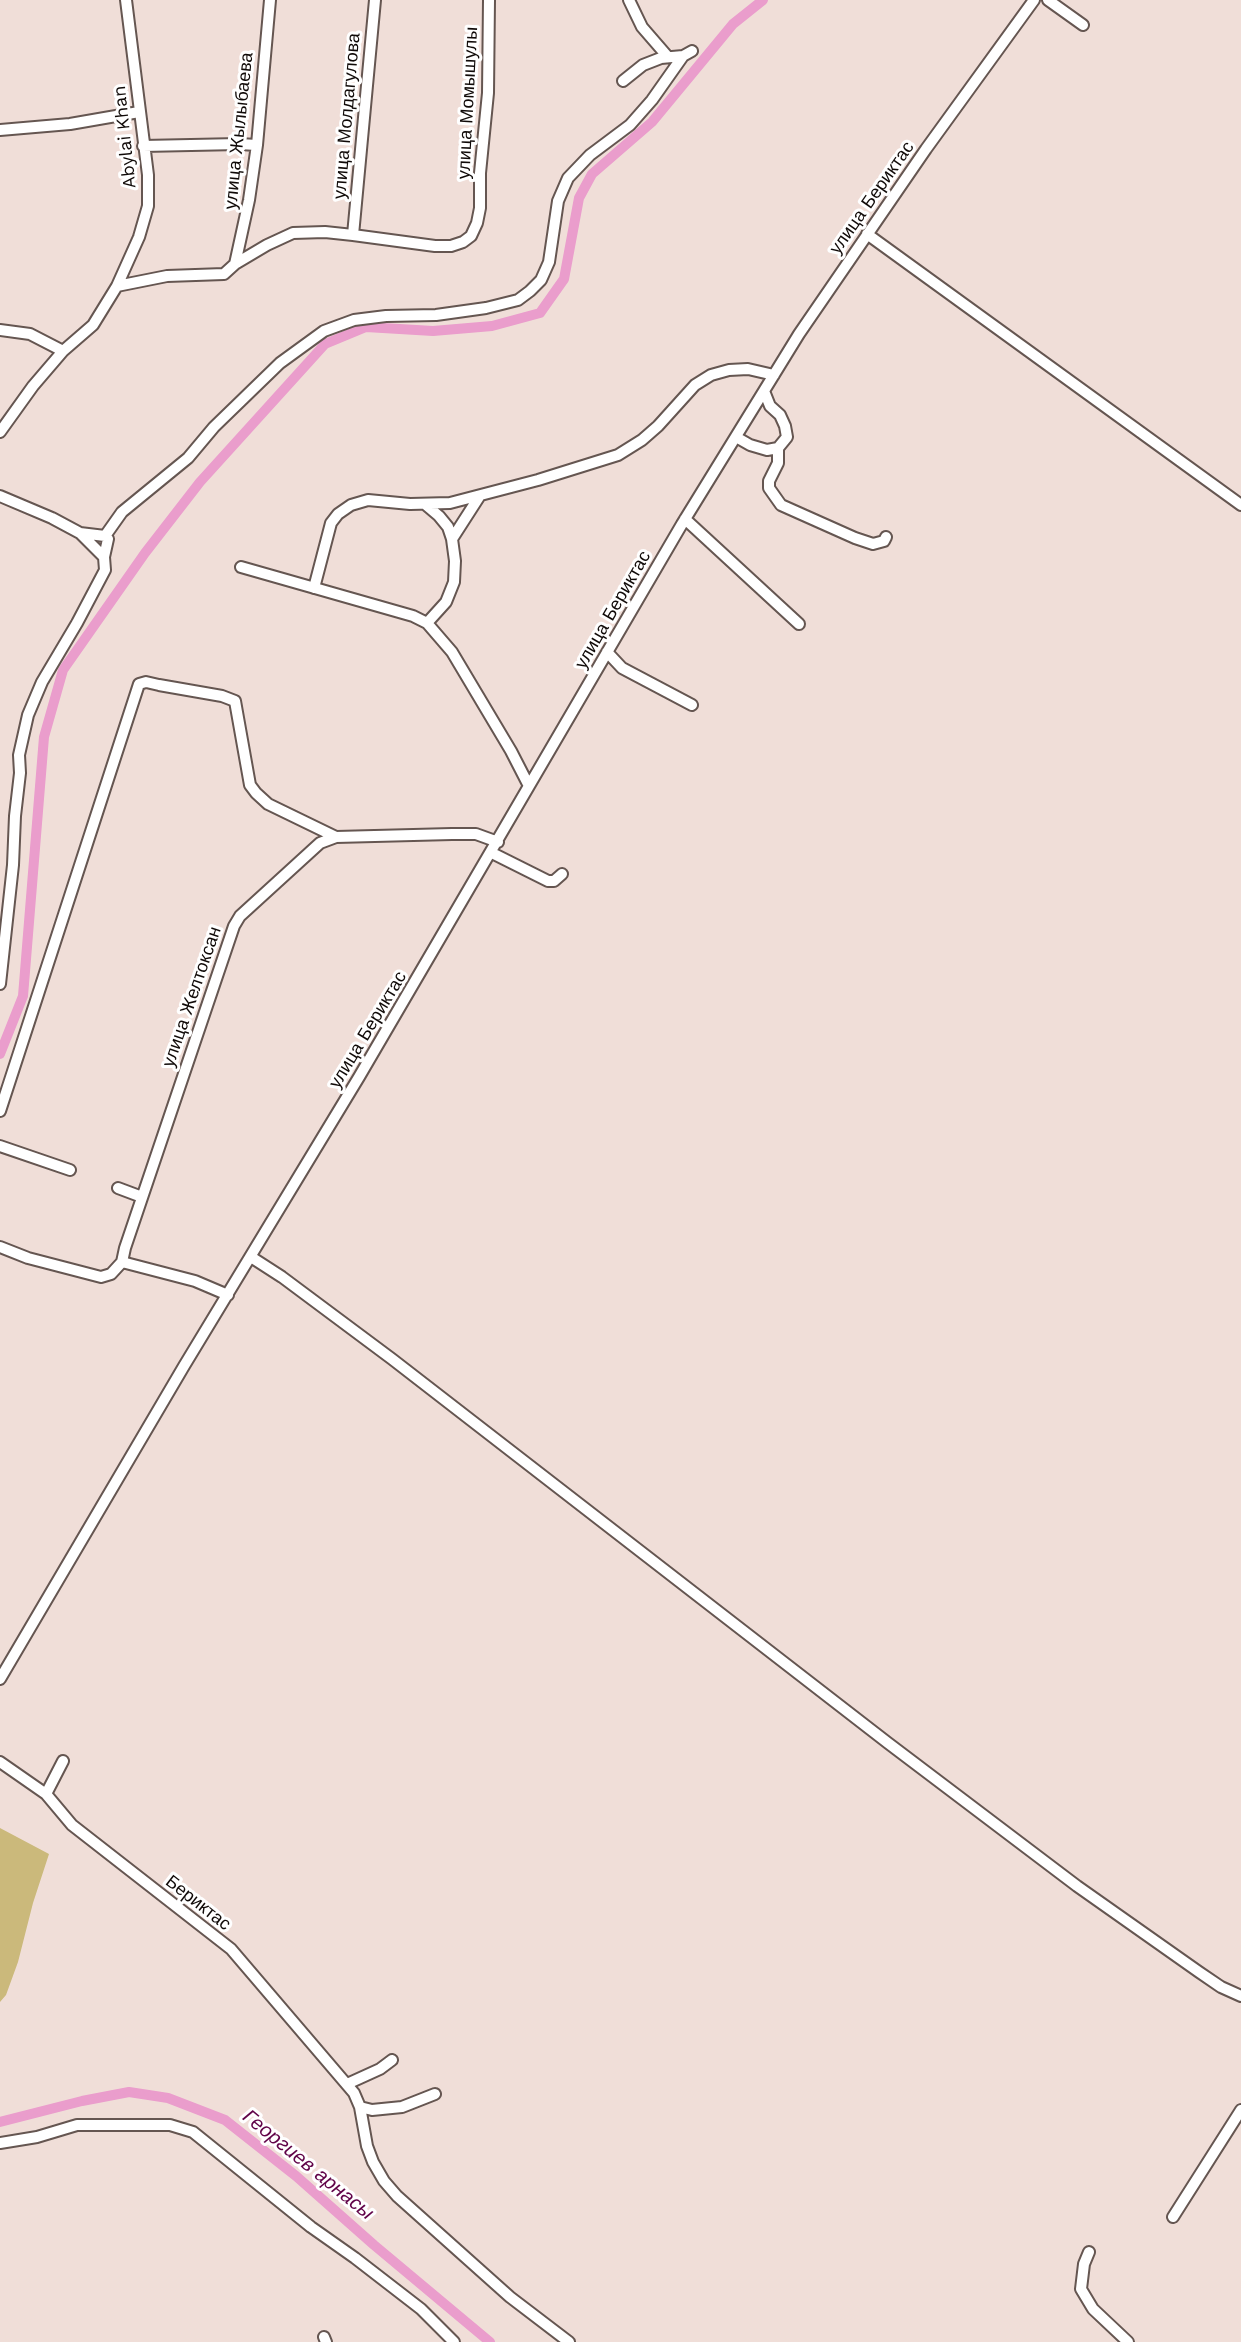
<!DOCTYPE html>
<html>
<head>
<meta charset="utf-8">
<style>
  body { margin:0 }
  canvas { display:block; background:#f0ded8 }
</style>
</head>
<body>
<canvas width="1241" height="2342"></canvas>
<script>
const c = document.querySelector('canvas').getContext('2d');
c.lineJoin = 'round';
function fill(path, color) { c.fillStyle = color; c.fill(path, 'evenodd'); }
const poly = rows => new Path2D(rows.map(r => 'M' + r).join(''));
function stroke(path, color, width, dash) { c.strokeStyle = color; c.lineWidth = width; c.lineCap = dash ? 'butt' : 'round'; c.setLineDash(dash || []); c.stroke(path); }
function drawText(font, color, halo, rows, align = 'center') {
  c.font = font + ' "Work Sans",sans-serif'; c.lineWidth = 6; c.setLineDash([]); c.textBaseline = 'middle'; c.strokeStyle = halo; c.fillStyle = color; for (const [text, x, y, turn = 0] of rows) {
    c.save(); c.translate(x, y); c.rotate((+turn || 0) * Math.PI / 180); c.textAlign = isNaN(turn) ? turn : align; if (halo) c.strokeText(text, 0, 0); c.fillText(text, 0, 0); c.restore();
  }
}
fill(poly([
  [0,1828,49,1854,33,1903,18,1962,6,1995,0,2002]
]), '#cbb97b');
stroke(poly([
  [0,1054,23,996,44,737,63,670,145,553,200,482,325,344,366,327,433,331,492,326,540,313,564,279,579,198,592,174,652,122,733,24,763,0],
  [0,2122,82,2101,129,2092,168,2098,225,2120,296,2176,374,2245,490,2342]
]), '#ea9dcc', 10);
const street = poly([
  [629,0,642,27,668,57],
  [1048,0,1083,25],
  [623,81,643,65,661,58,683,56,692,51],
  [0,130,70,124,139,112],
  [143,146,239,144,257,145],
  [867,234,1241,505],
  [353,235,375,0],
  [235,264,249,200,257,145,270,0],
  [117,286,167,276,224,274,235,264,267,245,293,233,325,232,353,235,435,246,451,246,463,242,471,236,477,223,480,208,480,173,488,93,489,0],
  [0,330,30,334,63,351],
  [0,432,33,386,63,351,93,325,117,286,139,237,148,206,148,175,126,0],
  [736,437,750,445,767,450,778,448,787,437,785,426,780,415,770,406,764,391],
  [778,448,778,463,769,481,769,488,781,505,855,538,873,544,884,541,886,537],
  [0,496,52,518,80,533,105,536],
  [426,505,439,516,448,527,452,539,455,561,454,582,446,602,427,623],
  [685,519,799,624],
  [452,539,479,497],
  [104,557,108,539,105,536,122,512,188,458,214,427,280,363,324,331,354,320,386,316,436,315,486,308,518,300,530,291,541,280,549,262,558,201,568,178,590,155,630,125,652,100,683,56],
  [241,567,413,616,427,623,452,652,511,751,529,786],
  [314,588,331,523,338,514,351,505,368,500,410,504,450,503,538,480,618,455,642,440,658,426,695,385,711,375,729,370,748,369,774,375],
  [607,652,622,668,692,705],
  [492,853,548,881,554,881,562,874],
  [0,984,13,865,15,816,20,773,19,755,28,715,42,682,77,623,105,570,104,557,80,533],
  [0,1111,139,684,146,682,159,685,222,696,235,701,250,785,256,793,268,804,336,837],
  [0,1146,70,1170],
  [118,1188,142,1197],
  [0,1247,28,1258,101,1277,111,1274,122,1262],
  [251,1257,282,1277,392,1359,888,1743,1077,1886,1199,1972,1221,1987,1241,1996],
  [122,1262,125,1248,234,926,240,916,320,843,336,837,452,834,476,834,498,842],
  [122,1262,195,1281,228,1295],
  [0,1679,184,1366,359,1077,682,524,799,334,926,149,1034,0],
  [0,1762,46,1794,72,1825,231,1949,354,2093,360,2107,367,2146,373,2162,384,2181,397,2196,510,2297,569,2342],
  [46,1794,63,1761],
  [347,2084,380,2069,392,2060],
  [360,2107,372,2110,402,2107,435,2094],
  [0,2143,37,2137,77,2125,170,2125,193,2132,311,2227,355,2258,421,2309,454,2342],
  [1173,2217,1241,2110],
  [1089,2252,1084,2264,1081,2289,1093,2309,1128,2342],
  [324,2337,326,2342]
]);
stroke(street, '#655651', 14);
stroke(street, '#fff', 10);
drawText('18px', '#100a08', '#fff', [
  ["улица Момышулы",468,103,-87],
  ["улица Молдагулова",347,116,-85],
  ["улица Жылыбаева",239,131,-84],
  ["Abylai Khan",125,137,-96],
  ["улица Бериктас",872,198,-55],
  ["улица Бериктас",613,610,-60],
  ["улица Желтоксан",192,997,-71],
  ["улица Бериктас",368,1030,-59],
  ["Бериктас",198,1903,38]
]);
drawText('italic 20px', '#600348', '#fff', [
  ["Георгиев арнасы",308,2165,39]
]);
</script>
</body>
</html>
